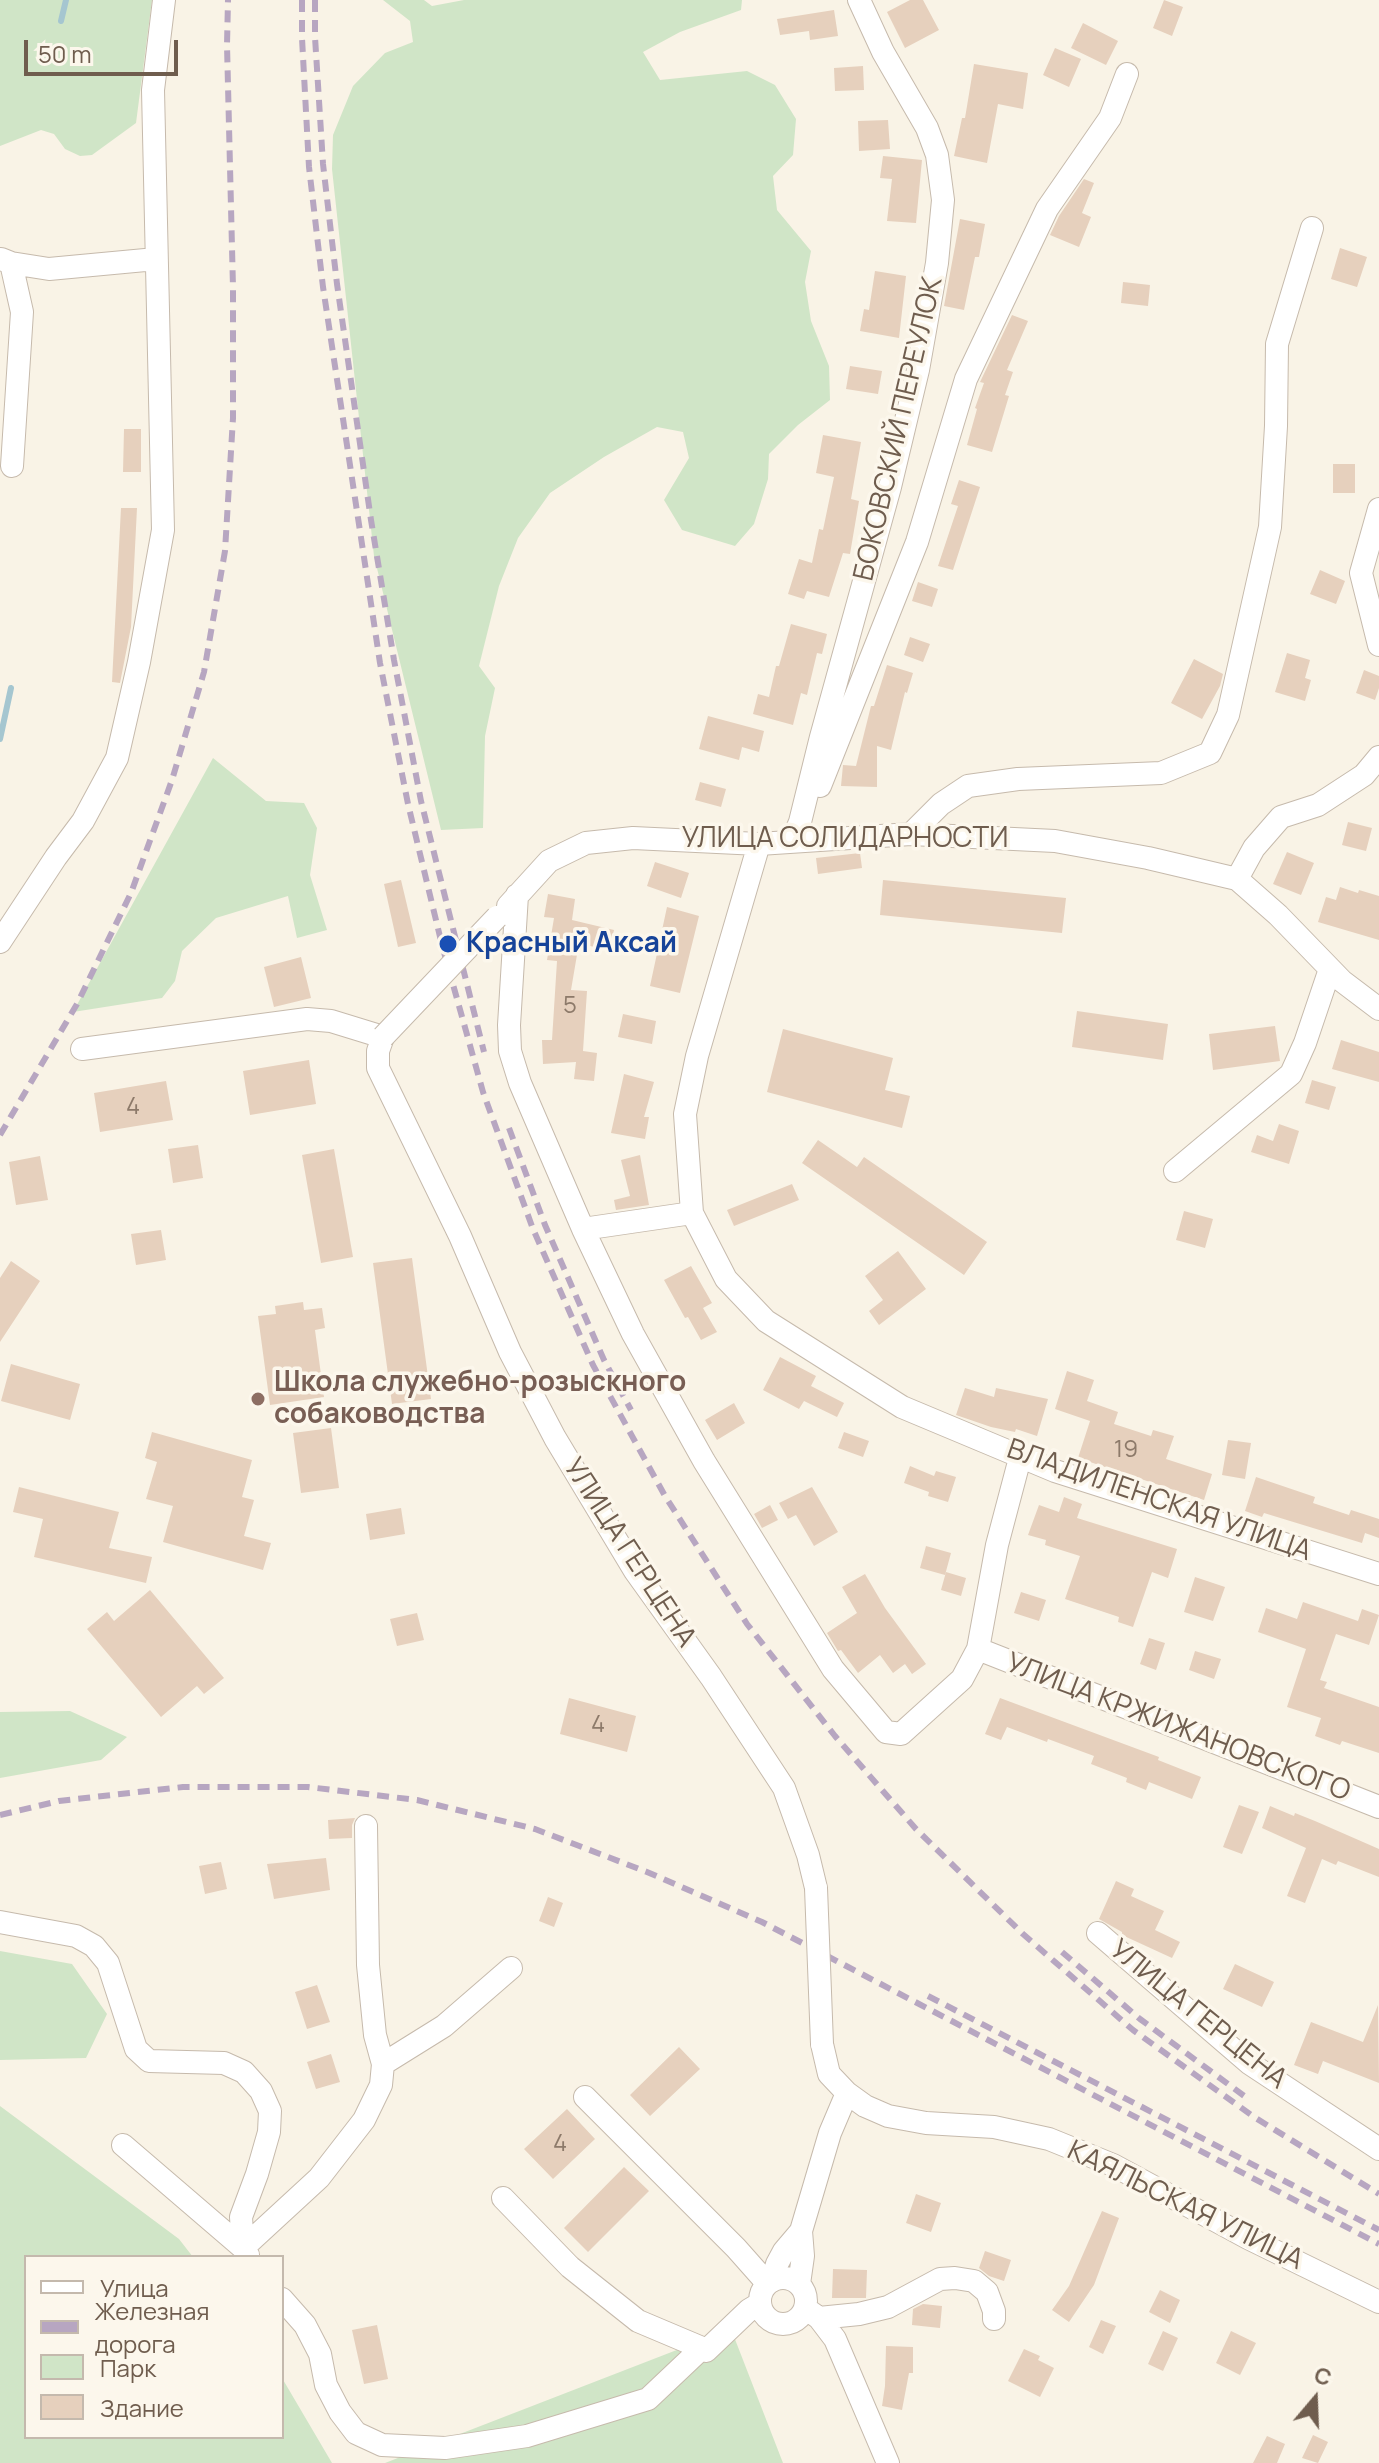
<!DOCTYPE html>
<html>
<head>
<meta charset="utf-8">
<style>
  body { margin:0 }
  #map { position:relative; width:1379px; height:2463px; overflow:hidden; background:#f9f3e6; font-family:Manrope,sans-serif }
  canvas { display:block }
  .legend { position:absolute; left:24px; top:2255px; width:260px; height:184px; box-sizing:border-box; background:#fcf7ec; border:2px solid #c4b9ad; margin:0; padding:10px 14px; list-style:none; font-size:24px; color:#6f5d4e }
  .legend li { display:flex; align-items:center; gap:16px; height:40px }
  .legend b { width:40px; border:2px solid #c4b9ad }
  .north { position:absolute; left:1275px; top:2359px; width:80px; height:80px; -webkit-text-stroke:6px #fcf7ec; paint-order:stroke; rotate:19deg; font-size:22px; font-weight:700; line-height:32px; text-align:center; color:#6f5d4e }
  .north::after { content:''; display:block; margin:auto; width:28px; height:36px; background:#6f5d4e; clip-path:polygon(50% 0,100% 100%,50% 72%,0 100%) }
  .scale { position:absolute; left:24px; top:40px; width:154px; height:36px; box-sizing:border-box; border:4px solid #6f5d4e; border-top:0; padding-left:10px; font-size:24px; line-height:28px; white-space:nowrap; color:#6f5d4e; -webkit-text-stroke:6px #fcf7ec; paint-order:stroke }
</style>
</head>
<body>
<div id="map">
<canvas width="1379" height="2463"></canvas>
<ul class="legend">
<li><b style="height:10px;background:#fff"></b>Улица</li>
<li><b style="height:10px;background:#b7a6c1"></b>Железная дорога</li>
<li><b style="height:22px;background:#d0e5c7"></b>Парк</li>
<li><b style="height:22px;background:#e6d0bd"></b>Здание</li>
</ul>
<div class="north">С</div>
<div class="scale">50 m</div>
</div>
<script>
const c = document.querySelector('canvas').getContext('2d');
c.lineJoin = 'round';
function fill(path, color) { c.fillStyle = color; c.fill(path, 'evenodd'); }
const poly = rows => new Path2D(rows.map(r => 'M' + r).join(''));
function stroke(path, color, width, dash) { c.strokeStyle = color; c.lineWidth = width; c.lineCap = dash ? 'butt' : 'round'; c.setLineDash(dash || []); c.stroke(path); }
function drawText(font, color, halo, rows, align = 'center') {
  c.font = font + ' Manrope,sans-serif'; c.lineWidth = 7; c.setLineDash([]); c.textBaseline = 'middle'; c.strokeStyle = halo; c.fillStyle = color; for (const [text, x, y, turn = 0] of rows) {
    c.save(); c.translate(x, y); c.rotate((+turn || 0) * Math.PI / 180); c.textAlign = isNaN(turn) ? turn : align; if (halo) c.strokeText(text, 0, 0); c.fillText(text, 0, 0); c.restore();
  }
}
fill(poly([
  [0,0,152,0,136,123,92,155,80,156,65,149,54,134,41,130,0,146],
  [383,0,424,0,432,6,464,0,742,0,741,10,680,32,643,52,660,80,747,71,775,85,796,119,793,155,773,176,777,210,811,251,805,282,811,321,829,366,830,400,798,425,769,454,768,479,754,524,735,546,682,530,664,500,689,458,683,432,657,427,604,457,550,493,518,538,499,586,479,666,495,688,485,736,483,828,441,830,374,556,332,169,333,135,353,86,385,53,413,42,410,21],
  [213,758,266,801,304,803,317,828,310,875,327,930,297,938,288,896,216,918,182,951,175,981,162,998,73,1012],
  [70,1711,127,1737,101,1760,0,1778,0,1712],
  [0,1951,72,1964,107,2014,86,2058,0,2060],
  [0,2106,179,2239,193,2257,26,2257,26,2437,282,2437,282,2378,332,2463,0,2463],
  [731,2329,783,2463,385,2463]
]), '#d0e5c7');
stroke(poly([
  [61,21,66,0],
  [0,739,11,688]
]), '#a5c6d0', 6);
fill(poly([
  [910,0,923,0,939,30,905,48,887,12],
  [1164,0,1183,7,1172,36,1153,28],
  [834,10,838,36,810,40,809,31,780,35,777,19],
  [1083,23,1118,41,1106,65,1071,48],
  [1055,48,1081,59,1069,87,1043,75],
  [974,64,1028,73,1023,109,998,104,987,163,954,156,962,118,965,118],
  [863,66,864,90,835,91,834,68],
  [888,120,890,149,859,151,858,121],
  [883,156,922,160,916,223,887,221,892,179,880,178],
  [1084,179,1094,183,1082,213,1091,217,1079,247,1050,235,1059,216],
  [960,219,985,224,979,257,975,257,964,310,944,306],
  [1340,248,1367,257,1357,287,1331,279],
  [875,271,906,276,899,338,860,331,864,309,869,310],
  [1123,282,1150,285,1148,306,1121,303],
  [1012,315,1028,321,1007,370,1013,372,1005,395,1009,396,992,452,967,445,977,409,975,408,984,383,980,382,981,380],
  [850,366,882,371,878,394,846,389],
  [124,429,141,429,141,472,123,472],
  [823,435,861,442,851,499,859,501,850,554,843,553,829,597,807,591,804,599,788,594,799,559,812,563,819,529,823,530,834,477,816,473],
  [1333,464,1355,464,1355,493,1333,493],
  [959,480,980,487,953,570,938,566,958,506,951,504],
  [121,508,137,508,131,627,120,683,112,682],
  [1320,570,1345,581,1336,604,1310,594],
  [918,582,938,589,932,607,912,601],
  [791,624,827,634,822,654,817,653,807,695,801,693,793,725,753,714,758,694,769,697,776,666,779,666],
  [910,637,930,644,923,662,904,655],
  [1287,653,1310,660,1305,678,1311,680,1305,701,1275,692],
  [1194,659,1223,674,1220,686,1202,719,1171,703],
  [887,665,913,673,907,693,905,692,891,750,877,746,877,787,841,786,843,765,856,766,871,706,874,706],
  [1364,670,1379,676,1379,688,1375,700,1356,693],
  [708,716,764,731,759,752,742,747,739,760,699,749],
  [700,782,726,789,721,807,695,800],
  [1348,822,1372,828,1366,851,1342,845],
  [1287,852,1314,863,1301,895,1273,884],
  [860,853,862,868,818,874,816,858],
  [655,862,689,873,681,898,647,886],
  [401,880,416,943,398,947,384,884],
  [883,880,1066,898,1062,933,880,915],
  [1340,887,1358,893,1359,890,1379,896,1379,940,1318,922,1326,897,1336,900],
  [548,894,575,899,572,920,614,930,609,951,579,943,571,990,587,991,583,1051,597,1053,594,1081,574,1079,576,1062,543,1064,542,1040,552,1040,557,961,547,960,554,918,544,917],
  [667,907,699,916,680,993,650,986],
  [301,957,311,998,274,1007,264,967],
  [1077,1011,1168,1024,1163,1060,1072,1047],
  [623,1014,656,1021,652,1044,618,1037],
  [1275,1026,1280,1061,1213,1070,1209,1034],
  [783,1029,893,1058,885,1090,910,1096,902,1128,767,1092],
  [1341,1040,1379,1052,1379,1082,1332,1069],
  [309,1060,316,1104,250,1115,243,1071],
  [624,1074,654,1082,644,1117,649,1117,645,1139,611,1133],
  [1312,1080,1336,1087,1329,1110,1305,1103],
  [166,1081,173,1120,100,1132,94,1093],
  [1279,1124,1299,1131,1289,1164,1251,1152,1257,1135,1273,1141],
  [818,1140,857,1167,864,1157,987,1242,964,1275,802,1163],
  [198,1145,203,1178,173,1183,168,1149],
  [334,1149,353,1257,321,1263,302,1155],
  [640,1155,649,1205,616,1210,614,1200,630,1196,621,1160],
  [40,1156,48,1200,16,1205,9,1162],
  [792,1184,799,1200,734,1226,727,1210],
  [1184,1211,1213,1219,1205,1248,1176,1240],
  [161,1230,166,1260,136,1265,131,1234],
  [898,1251,926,1289,879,1325,869,1311,883,1300,865,1276],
  [412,1258,431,1399,392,1404,373,1263],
  [11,1261,40,1281,0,1342,0,1278],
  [691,1266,712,1303,703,1308,717,1332,701,1340,688,1317,685,1318,664,1280],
  [303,1302,304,1310,322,1308,325,1328,315,1330,324,1397,270,1405,258,1316,276,1314,275,1306],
  [780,1357,816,1376,811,1386,844,1403,837,1417,804,1401,799,1409,763,1390],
  [11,1364,80,1384,70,1420,1,1401],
  [1067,1371,1094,1380,1087,1401,1118,1412,1114,1424,1151,1436,1153,1430,1174,1436,1166,1459,1212,1474,1204,1500,1078,1458,1090,1421,1055,1409],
  [965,1388,994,1397,996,1388,1048,1399,1037,1436,1016,1429,1015,1432,991,1427,956,1415],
  [734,1403,745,1423,717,1440,705,1420],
  [331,1428,339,1488,301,1493,293,1433],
  [152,1432,252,1460,242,1497,254,1500,244,1536,271,1543,263,1570,163,1542,173,1506,146,1499,157,1462,145,1458],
  [844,1432,869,1441,863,1457,838,1448],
  [1228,1440,1251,1443,1245,1479,1222,1475],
  [910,1466,934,1476,936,1471,956,1477,948,1502,928,1496,929,1492,904,1483],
  [1256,1477,1315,1497,1313,1503,1349,1515,1351,1510,1379,1519,1379,1538,1365,1533,1362,1543,1264,1513,1262,1517,1245,1511],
  [19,1487,119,1512,109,1548,152,1557,146,1583,34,1557,43,1519,13,1512],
  [812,1487,838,1532,814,1546,796,1515,788,1519,779,1503],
  [1064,1497,1082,1504,1077,1518,1177,1549,1168,1578,1152,1572,1133,1627,1118,1622,1119,1617,1065,1599,1080,1556,1045,1545,1046,1540,1028,1535,1039,1505,1059,1512],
  [770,1505,778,1520,762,1528,754,1514],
  [401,1508,405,1534,370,1540,366,1514],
  [926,1546,951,1553,945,1575,920,1568],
  [946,1572,966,1578,961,1596,941,1590],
  [865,1574,885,1608,926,1664,912,1674,905,1664,893,1673,880,1655,858,1673,841,1650,838,1651,827,1633,857,1613,842,1587],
  [1195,1577,1225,1587,1213,1621,1184,1612],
  [150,1590,224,1678,204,1694,197,1686,161,1717,87,1629,107,1612,114,1621],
  [1021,1592,1046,1600,1039,1621,1014,1613],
  [1303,1602,1358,1621,1362,1609,1379,1615,1369,1645,1336,1634,1320,1680,1327,1682,1324,1688,1379,1707,1379,1753,1342,1741,1340,1745,1315,1736,1321,1718,1287,1707,1306,1649,1258,1632,1266,1608,1297,1619],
  [417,1613,424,1640,397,1646,390,1619],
  [1149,1638,1165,1643,1156,1670,1140,1664],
  [1195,1651,1221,1659,1214,1679,1189,1670],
  [569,1698,636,1716,627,1752,560,1734],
  [1000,1698,1159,1757,1158,1760,1201,1777,1192,1799,1149,1782,1146,1790,1126,1782,1127,1778,1091,1764,1094,1756,1048,1739,1047,1742,1007,1727,1001,1740,985,1734],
  [1239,1805,1259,1812,1242,1854,1223,1847],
  [1270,1806,1294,1816,1295,1813,1315,1821,1379,1849,1379,1877,1338,1861,1336,1865,1322,1859,1305,1903,1287,1896,1306,1848,1262,1828],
  [355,1818,352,1825,352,1838,329,1839,328,1820],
  [326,1858,330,1890,274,1899,267,1864],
  [221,1862,227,1889,205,1894,199,1866],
  [1116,1881,1134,1889,1131,1896,1164,1911,1155,1930,1180,1942,1172,1958,1122,1935,1122,1932,1099,1919],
  [548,1897,563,1903,554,1927,539,1921],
  [1235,1964,1274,1982,1262,2007,1223,1989],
  [317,1985,330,2022,307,2029,295,1992],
  [1378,2005,1379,2083,1323,2061,1318,2074,1294,2065,1311,2022,1363,2042],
  [679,2047,700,2069,650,2116,630,2095],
  [331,2054,340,2082,316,2089,307,2062],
  [567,2109,595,2139,553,2179,524,2149],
  [624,2167,649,2191,588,2252,564,2228],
  [916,2194,941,2203,931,2232,906,2223],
  [1102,2211,1119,2218,1094,2285,1069,2322,1052,2310,1069,2286],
  [985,2251,1011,2260,1004,2281,989,2276,979,2268],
  [833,2269,867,2270,866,2298,832,2298],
  [1160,2290,1180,2300,1170,2323,1149,2312],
  [923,2304,942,2306,940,2328,912,2325,913,2309],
  [1101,2320,1116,2326,1103,2354,1089,2347],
  [377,2325,388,2379,364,2384,352,2330],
  [1163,2331,1178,2338,1163,2371,1148,2364],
  [1231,2331,1256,2343,1240,2375,1216,2363],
  [886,2346,913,2347,913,2373,909,2373,902,2410,882,2406,885,2386],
  [1024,2349,1040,2356,1038,2360,1054,2368,1040,2397,1008,2381],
  [1313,2435,1328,2442,1318,2463,1302,2458],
  [1267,2436,1285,2444,1277,2463,1253,2463]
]), '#e6d0bd');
const minor = poly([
  [1,259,11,263,49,269,156,259],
  [11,263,22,312,12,466],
  [1379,509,1361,573,1379,645],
  [820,786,917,542,966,379,1047,209,1110,118,1127,74],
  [911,834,941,804,968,786,1018,779,1161,773,1210,753,1228,715,1270,527,1276,426,1277,344,1312,228],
  [792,841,800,822,821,737,890,487,918,370,937,263,943,200,937,155,927,128,883,52,859,0],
  [759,844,697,1056,685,1114,692,1213,726,1279,766,1321,902,1407,1055,1471,1379,1574],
  [1237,879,1254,848,1281,817,1318,805,1364,775,1379,757],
  [517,895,509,1025,510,1051,520,1083,583,1229,633,1334,704,1461,833,1669,886,1732,901,1734,962,1679,978,1649,997,1545,1020,1458],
  [508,906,549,861,586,843,633,838,759,844,911,834,1055,841,1148,858,1237,879,1278,915,1342,981,1379,1009],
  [0,942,56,857,83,821,117,758,139,662,163,530,153,90,164,0],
  [82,1049,307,1019,331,1021,383,1037,378,1051,378,1068,460,1236,510,1352,555,1438,635,1571,711,1677,784,1788,808,1855,816,1888],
  [1175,1171,1291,1074,1305,1043,1330,969],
  [583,1229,692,1213],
  [978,1649,1379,1807],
  [0,1922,76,1936,94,1946,108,1963,136,2049,149,2061,224,2063,244,2072,261,2091,270,2111,269,2132,257,2174,241,2217,243,2248],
  [1098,1933,1249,2063,1379,2149],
  [383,2064,444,2026,511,1968],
  [847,2093,865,2106,888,2116,926,2123,994,2127,1049,2139,1113,2165,1248,2238,1379,2302],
  [585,2097,736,2248,767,2283],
  [123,2145,243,2248,248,2255],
  [503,2198,570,2267,638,2321,702,2348],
  [243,2248,319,2178,364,2120,381,2085,383,2064,375,2035,368,1965,366,1826],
  '760 2301a23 23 0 1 1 46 0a23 23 0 1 1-46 0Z',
  [772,2281,777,2264,784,2251,801,2231,830,2133,847,2093,829,2074,822,2044],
  [799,2284,803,2256,801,2231],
  [282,2299,305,2325,320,2354,326,2385,340,2412,356,2433,382,2445,445,2448,527,2436,648,2399,702,2348,706,2351,749,2310,759,2304],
  [805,2308,819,2318,835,2339,888,2463],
  [819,2318,859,2314,888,2307,940,2279,955,2278,974,2281,987,2292,994,2311,994,2319]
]);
stroke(minor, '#c6baac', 24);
stroke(minor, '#fff', 22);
stroke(poly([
  [302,0,302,38,309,167,323,287,380,663,408,804,442,945,483,1092,533,1229,593,1365,665,1496,747,1624,835,1736,916,1829,1023,1934,1133,2030,1254,2117,1379,2194],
  [315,0,315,37,323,164,337,284,371,520,394,660,421,801,484,1052],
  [509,1128,545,1225,604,1360,631,1410],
  [0,1135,77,1004,131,893,172,780,204,672,225,551,233,418,233,288,227,45,228,0],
  [0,1815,59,1801,183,1787,308,1787,417,1800,535,1829,647,1872,762,1922,1379,2244],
  [1062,1952,1140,2019,1247,2098],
  [928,1996,1379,2230]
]), '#b7a6c1', 6, [12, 8]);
const minorBridge = poly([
  [383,1037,497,917],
  [816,1888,822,2044]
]);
stroke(minorBridge, '#c6baac', 24, []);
stroke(minorBridge, '#fff', 22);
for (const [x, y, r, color] of [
  [448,944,10,"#1a4fb4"],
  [258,1399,8,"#8d6e63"]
]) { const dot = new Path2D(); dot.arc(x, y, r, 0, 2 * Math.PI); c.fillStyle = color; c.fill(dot); stroke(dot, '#fcf7ec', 3); }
drawText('24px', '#8d7a6a', null, [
  ["5",570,1006],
  ["4",133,1107],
  ["19",1126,1450],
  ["4",598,1725],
  ["4",560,2144]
]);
drawText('28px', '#6f5d4e', '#fcf7ec', [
  ["БОКОВСКИЙ ПЕРЕУЛОК",899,429,-77],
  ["УЛИЦА СОЛИДАРНОСТИ",845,839],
  ["ВЛАДИЛЕНСКАЯ УЛИЦА",1159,1501,19],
  ["УЛИЦА ГЕРЦЕНА",629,1553,57],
  ["УЛИЦА КРЖИЖАНОВСКОГО",1178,1728,21],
  ["УЛИЦА ГЕРЦЕНА",1198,2015,39],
  ["КАЯЛЬСКАЯ УЛИЦА",1185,2206,26]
]);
drawText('bold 28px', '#164399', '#fcf7ec', [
  ["Красный Аксай",466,944]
], 'left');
drawText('bold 28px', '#785e54', '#fcf7ec', [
  ["Школа служебно-розыскного",274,1383],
  ["собаководства",274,1415]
], 'left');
</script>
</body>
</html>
